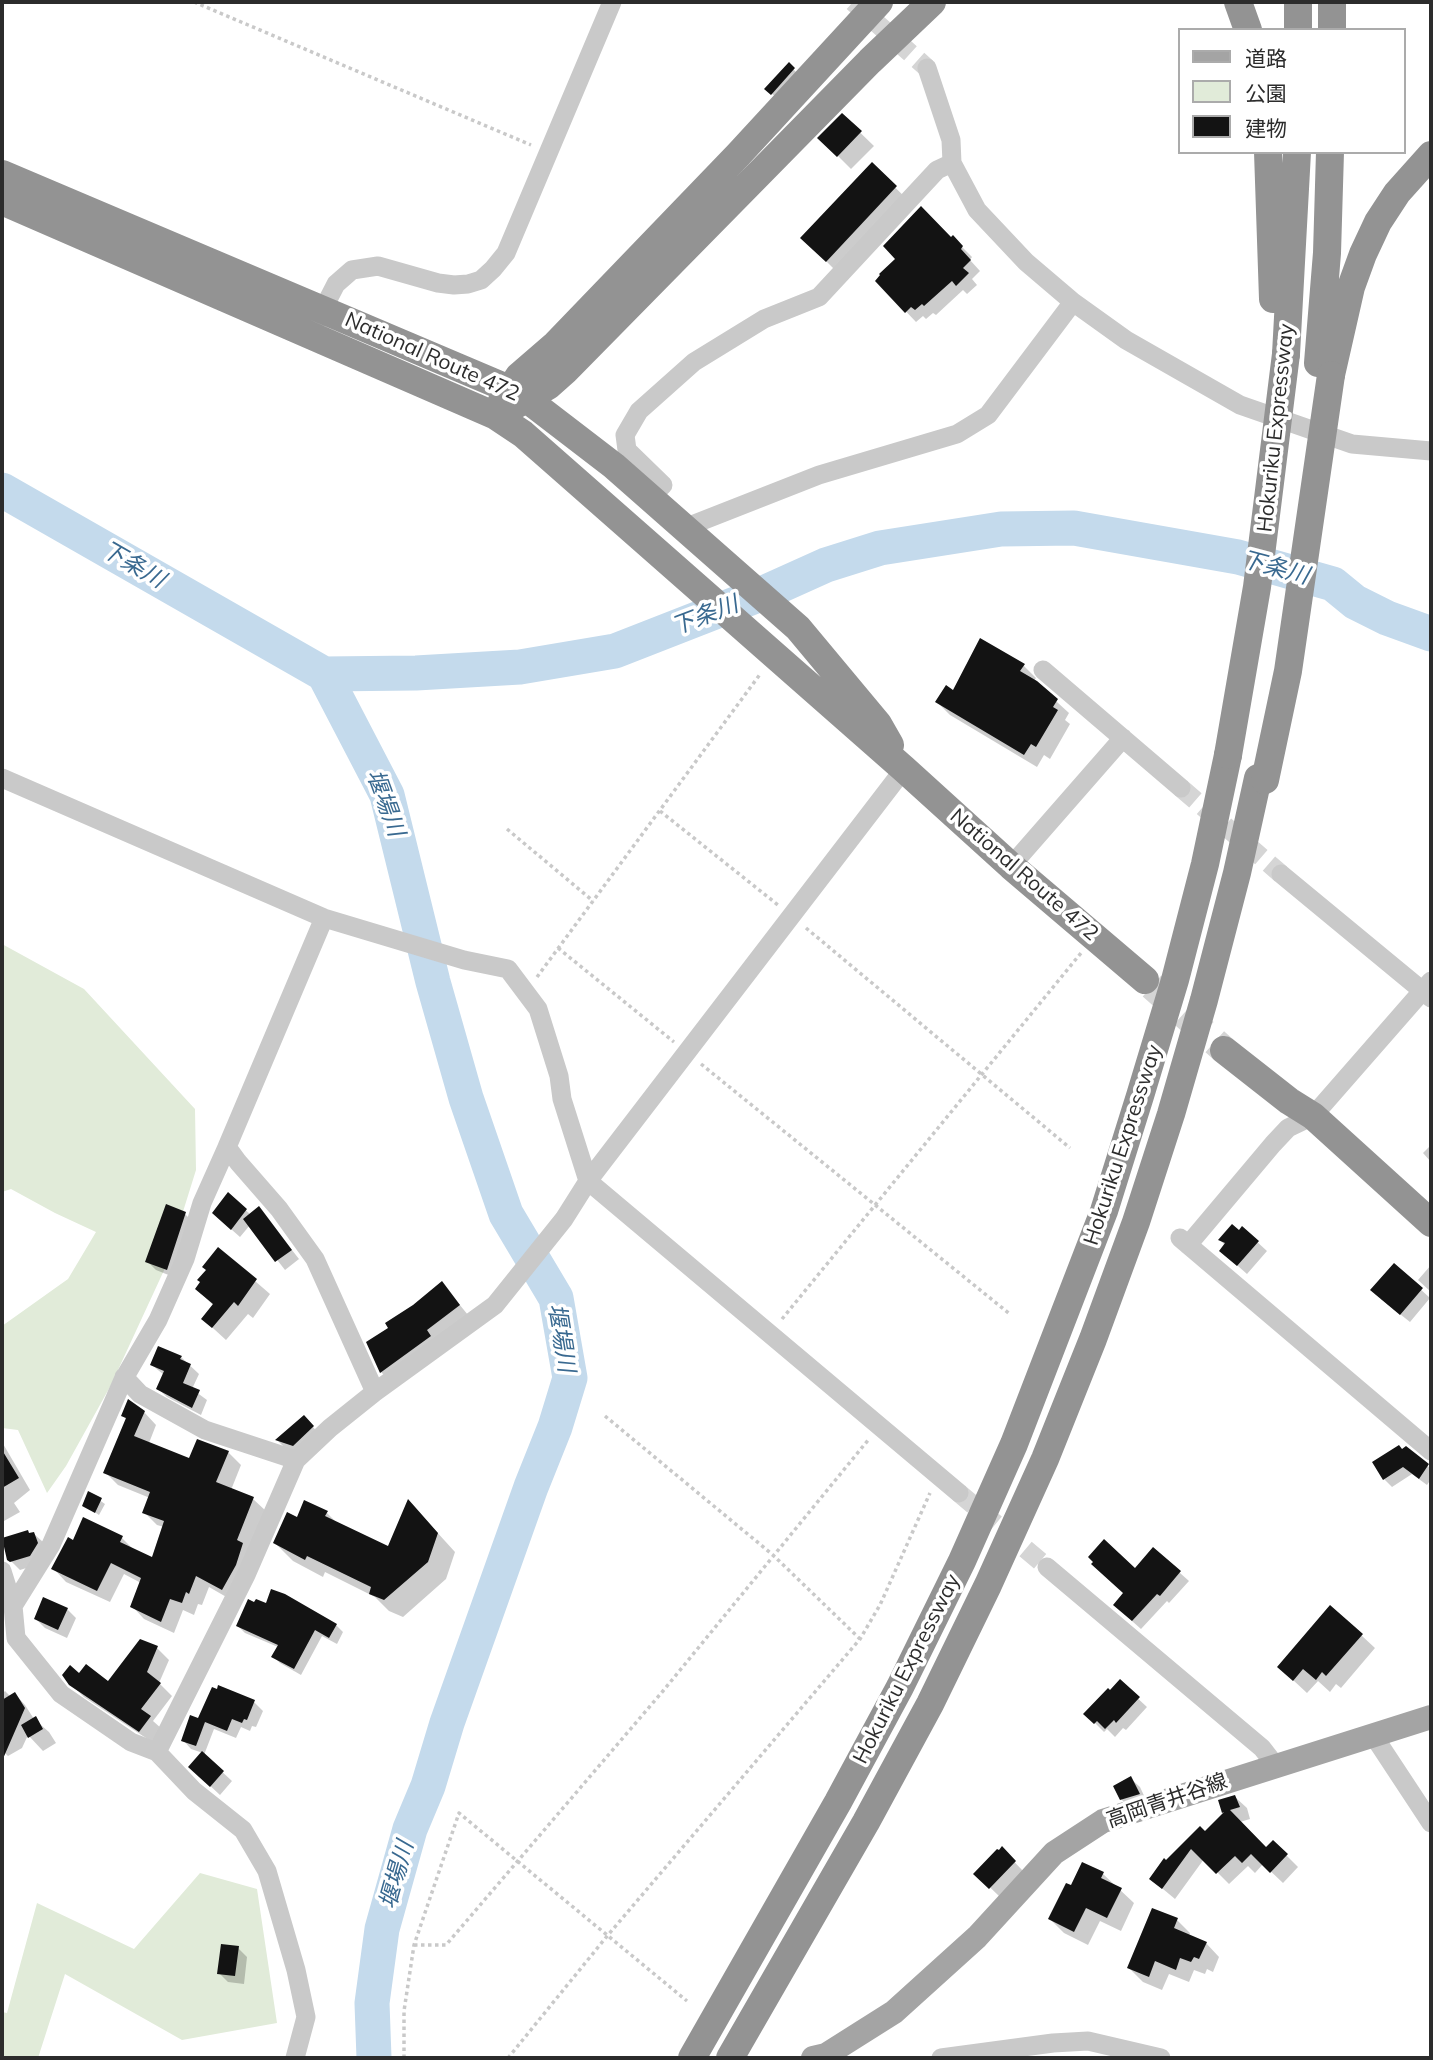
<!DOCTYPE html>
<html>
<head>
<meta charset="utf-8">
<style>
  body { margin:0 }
  #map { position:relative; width:1433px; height:2060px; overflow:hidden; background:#fff; font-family:Mulish,"Noto Sans JP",sans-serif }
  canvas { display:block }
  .frame { position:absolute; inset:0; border:4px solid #2c2c2c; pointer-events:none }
  .legend { position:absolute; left:1178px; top:28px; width:228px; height:126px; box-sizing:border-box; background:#fff; border:2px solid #ababab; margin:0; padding:9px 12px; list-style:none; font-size:21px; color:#2c2c2c }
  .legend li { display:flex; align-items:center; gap:14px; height:35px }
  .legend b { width:35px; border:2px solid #ababab }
</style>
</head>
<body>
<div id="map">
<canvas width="1433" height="2060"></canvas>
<div class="frame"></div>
<ul class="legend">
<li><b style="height:9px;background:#a4a4a4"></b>道路</li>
<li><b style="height:19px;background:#e1ebd9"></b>公園</li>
<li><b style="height:19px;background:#131313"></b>建物</li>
</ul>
</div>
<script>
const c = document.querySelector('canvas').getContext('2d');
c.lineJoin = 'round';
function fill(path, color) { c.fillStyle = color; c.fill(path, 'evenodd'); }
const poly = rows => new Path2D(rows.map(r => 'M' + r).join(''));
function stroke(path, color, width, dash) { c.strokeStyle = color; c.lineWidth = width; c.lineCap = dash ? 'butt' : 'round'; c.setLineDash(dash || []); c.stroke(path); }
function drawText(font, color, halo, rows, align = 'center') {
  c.font = font + ' Mulish,"Noto Sans JP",sans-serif'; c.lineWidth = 7; c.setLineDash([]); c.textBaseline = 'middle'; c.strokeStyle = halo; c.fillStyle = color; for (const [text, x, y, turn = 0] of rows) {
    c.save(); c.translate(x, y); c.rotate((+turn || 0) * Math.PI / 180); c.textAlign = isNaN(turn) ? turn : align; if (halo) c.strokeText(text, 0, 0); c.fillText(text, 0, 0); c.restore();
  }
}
fill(poly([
  [2,944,84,989,195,1109,196,1170,166,1266,111,1385,66,1466,47,1493,18,1430,2,1428,2,1326,68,1279,96,1232,55,1213,11,1189,2,1192],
  [200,1873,257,1889,277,2023,182,2040,65,1974,38,2058,2,2058,2,2012,7,2013,37,1903,134,1949]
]), '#e1ebd9');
fill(poly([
  [789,65,807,83,786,107,767,89],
  [842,115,874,146,851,169,820,138],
  [872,165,909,201,840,275,803,238],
  [953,238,972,257,970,260,980,271,972,279,977,285,967,294,963,290,936,315,933,313,926,319,923,316,916,322,877,281],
  [1023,665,1036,678,1034,681,1069,713,1065,720,1070,724,1050,759,1044,755,1037,767,950,715,937,702,954,692],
  [1431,1145,1431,1162,1423,1153],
  [229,1195,251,1215,259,1208,299,1259,285,1270,250,1225,240,1237,223,1222],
  [185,1214,194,1223,176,1278,156,1270,147,1261],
  [1243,1229,1267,1251,1247,1274,1230,1259,1226,1246,1220,1240,1239,1233],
  [218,1249,270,1294,253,1318,248,1314,226,1340,203,1319,214,1306,197,1289],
  [1394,1265,1430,1298,1410,1322,1381,1299],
  [1431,1265,1431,1292,1418,1280],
  [442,1283,468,1315,390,1381,381,1372,368,1343,391,1329],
  [181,1357,199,1374,192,1389,207,1400,201,1415,167,1397,158,1389,164,1375,152,1365],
  [144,1412,156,1425,149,1443,190,1460,228,1452,241,1465,231,1490,253,1499,266,1511,235,1602,209,1587,202,1605,198,1604,194,1615,183,1610,174,1633,144,1619,132,1606,141,1583,124,1574,110,1602,66,1582,54,1569,74,1542,122,1538,135,1551,153,1560,164,1527,157,1525,144,1512,150,1498,118,1485,106,1473,127,1420,123,1416],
  [312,1426,321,1436,302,1454,285,1448,277,1440],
  [2,1442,30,1490,14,1503,20,1512,4,1521,2,1519],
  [1406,1448,1431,1469,1431,1479,1427,1485,1412,1474,1392,1487,1384,1479],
  [89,1493,105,1504,99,1515,84,1505],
  [327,1513,339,1525,389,1548,425,1519,455,1552,446,1579,403,1617,389,1611,375,1597,325,1572,323,1577,293,1561,275,1543,298,1519],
  [34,1534,43,1542,39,1564,20,1570,9,1559],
  [1153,1549,1189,1581,1169,1603,1167,1601,1141,1629,1124,1614,1125,1593,1135,1570],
  [67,1609,76,1618,67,1638,45,1628,36,1619],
  [336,1625,343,1632,337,1644,322,1636,301,1675,280,1663,273,1656,278,1647,245,1633,238,1626],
  [1361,1635,1375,1648,1341,1688,1336,1684,1330,1692,1318,1681,1307,1693,1279,1667],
  [157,1648,169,1660,159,1683,172,1696,153,1721,162,1729,152,1742,84,1697,71,1684,80,1675,108,1684],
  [1120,1682,1147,1707,1126,1730,1123,1728,1115,1737,1107,1729,1104,1732,1086,1714],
  [5,1691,11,1697,15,1694,25,1705,34,1719,49,1732,56,1743,43,1751,28,1735,22,1748,8,1756,2,1750,2,1694],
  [254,1702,263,1711,256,1727,252,1726,250,1731,241,1727,236,1738,214,1729,204,1755,232,1781,220,1795,190,1767,203,1753,191,1749,183,1740,199,1720],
  [1131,1779,1140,1787,1147,1802,1130,1808,1121,1799],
  [1235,1797,1247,1808,1250,1819,1240,1822,1266,1850,1273,1842,1298,1867,1283,1883,1263,1864,1255,1873,1248,1866,1229,1884,1204,1859,1175,1899,1151,1879,1166,1862,1205,1833,1225,1813,1224,1812],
  [1002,1849,1023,1871,999,1896,976,1874],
  [1103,1874,1134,1903,1121,1931,1100,1921,1088,1945,1064,1933,1050,1919,1071,1887],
  [1177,1920,1190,1933,1189,1936,1206,1943,1219,1957,1213,1972,1207,1969,1205,1974,1194,1970,1189,1982,1169,1974,1162,1990,1143,1982,1129,1968],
  [238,1948,247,1957,244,1984,228,1982,219,1973]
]), '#0003');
stroke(poly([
  [2,490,324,674,416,673,520,667,615,651,766,592,826,565,880,548,1001,529,1074,528,1238,557,1333,584,1355,602,1387,618,1431,634],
  [324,674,387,795,433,982,466,1098,506,1214,556,1298,570,1378,555,1427,531,1487,447,1723,428,1786,410,1829,382,1929,372,2003,374,2058]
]), '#c4daec', 35);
fill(poly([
  [789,62,795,68,771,95,764,89],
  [842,113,862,131,837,157,817,138],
  [872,162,897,186,826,262,800,238],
  [921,206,951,237,953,235,963,246,961,249,971,260,963,268,969,273,956,286,952,281,924,306,922,304,915,310,911,307,905,313,875,281,880,275,879,274,895,259,883,246],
  [980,638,1025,664,1020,671,1037,681,1058,699,1053,707,1058,710,1036,747,1031,744,1024,755,935,702,946,685,953,690],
  [228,1192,247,1209,231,1230,212,1213],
  [166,1204,186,1212,167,1270,145,1262],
  [259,1206,292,1250,275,1262,243,1219],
  [1232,1224,1239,1230,1242,1226,1259,1241,1237,1266,1219,1251,1225,1243,1218,1240],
  [218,1247,257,1279,238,1306,234,1302,212,1328,201,1319,213,1304,195,1289,200,1282,197,1280,206,1270,202,1267],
  [1394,1263,1423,1288,1400,1315,1370,1290],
  [442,1281,460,1305,427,1330,431,1336,380,1373,366,1342,388,1328,385,1323,413,1305],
  [158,1346,182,1356,180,1359,191,1364,183,1383,200,1390,192,1408,156,1389,164,1371,150,1365],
  [128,1399,145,1411,134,1436,189,1458,197,1439,229,1451,216,1482,254,1497,237,1540,243,1543,236,1565,222,1590,196,1576,189,1594,186,1592,182,1603,170,1599,161,1622,130,1607,141,1578,111,1563,97,1591,51,1569,68,1537,73,1540,83,1517,123,1536,120,1542,152,1557,164,1521,142,1513,150,1492,103,1473,126,1418,121,1416],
  [304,1415,314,1426,293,1446,275,1440],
  [1399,1445,1402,1449,1406,1446,1429,1464,1419,1479,1403,1467,1383,1480,1372,1462],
  [2,1450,19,1478,2,1488],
  [88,1491,102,1498,95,1513,82,1506],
  [408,1499,438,1533,428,1562,384,1600,369,1594,371,1587,307,1556,305,1560,273,1543,287,1512,297,1517,304,1500,328,1511,325,1516,388,1546],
  [28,1530,29,1533,34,1532,38,1543,30,1556,10,1562,7,1560,2,1538],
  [1104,1539,1135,1568,1153,1547,1181,1571,1160,1596,1157,1594,1132,1621,1113,1605,1123,1593,1091,1564,1093,1562,1088,1557],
  [271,1589,285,1594,337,1624,329,1638,315,1630,294,1669,271,1657,278,1645,236,1626,248,1599,254,1602,256,1599,266,1603],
  [43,1597,68,1608,58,1630,34,1619],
  [1330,1605,1363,1634,1326,1676,1322,1672,1316,1680,1303,1669,1293,1681,1277,1667],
  [140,1639,158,1646,147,1672,161,1683,141,1709,151,1716,139,1732,69,1685,62,1675,70,1665,79,1673,86,1664,108,1681],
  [1120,1679,1140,1697,1116,1723,1114,1720,1105,1729,1097,1721,1094,1724,1083,1714,1108,1688,1110,1690],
  [218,1685,255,1700,247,1720,244,1719,242,1723,232,1719,227,1731,205,1722,196,1746,181,1741,190,1715,198,1718,212,1687,217,1689],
  [15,1692,25,1708,2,1761,2,1700],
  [36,1716,43,1729,28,1738,21,1725],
  [202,1751,224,1771,210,1787,188,1767],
  [1131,1776,1140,1794,1120,1800,1113,1786],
  [1235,1795,1240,1807,1230,1810,1266,1847,1273,1840,1288,1854,1270,1873,1251,1854,1242,1863,1235,1856,1216,1874,1191,1849,1162,1889,1149,1879,1164,1858,1166,1860,1200,1826,1205,1831,1224,1812,1222,1813,1218,1800],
  [1002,1846,1016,1861,989,1889,973,1874,997,1849,999,1850],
  [1082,1862,1104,1872,1101,1878,1122,1888,1107,1918,1086,1908,1074,1932,1048,1919,1066,1883,1071,1885],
  [1152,1908,1178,1918,1174,1928,1207,1942,1199,1959,1194,1957,1191,1962,1180,1958,1176,1970,1155,1961,1149,1977,1127,1968],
  [221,1944,239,1946,235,1976,217,1974]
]), '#131313');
stroke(poly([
  [853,2,927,68],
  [1181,788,1281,874],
  [959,1493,1047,1567]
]), '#d5d5d5', 19, [19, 10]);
stroke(poly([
  [1152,986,1224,1050]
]), '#d5d5d5', 28, [28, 14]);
stroke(poly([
  [194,2,531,145],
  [660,811,778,905],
  [507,829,593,901],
  [806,928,1070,1148],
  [558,948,674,1042],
  [537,977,761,673],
  [701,1064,1011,1315],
  [782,1319,1081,953],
  [605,1416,773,1555,860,1639],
  [414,1945,446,1945,663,1691,869,1439],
  [404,2058,404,2011,414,1945,459,1813,687,2001],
  [508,2058,608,1935,860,1639,880,1605,930,1493]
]), '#c9c9c9', 3.5, [3.5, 3.5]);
stroke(poly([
  [927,68,951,140,952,163,977,210,1026,262,1073,302,1126,340,1240,405,1352,444,1431,451],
  [318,319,336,284,352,270,378,266,438,283,454,285,468,284,481,280,493,269,506,253,612,2],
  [650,498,663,485,627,450,625,435,639,411,694,362,764,319,819,297,937,170,952,163],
  [684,528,819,475,957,434,988,415,1073,302],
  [1043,670,1181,788],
  [2,778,324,918,464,960,508,969,538,1009,559,1076,562,1099,588,1181,959,1493],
  [1011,866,1123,738],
  [1281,874,1431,998],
  [324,918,227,1147,238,1162,279,1209,315,1259,375,1392],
  [1180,1238,1431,1451],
  [1188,1245,1273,1144,1288,1128,1313,1116,1431,981],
  [124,1377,140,1394,205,1430,296,1460],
  [1047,1567,1262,1748,1276,1766],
  [2,1571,13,1606,16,1638,61,1694,131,1742,157,1752,194,1791,243,1830,267,1871,296,1970,306,2017,295,2058],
  [13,1606,51,1545,123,1380,158,1320,185,1259,202,1203,227,1147],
  [1373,1735,1431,1823],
  [157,1752,246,1575,296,1460,330,1428,375,1392,495,1305,564,1219,588,1181,904,769],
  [941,2058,1053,2043,1088,2041,1161,2058]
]), '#c9c9c9', 19);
stroke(poly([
  [813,2058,826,2055,894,2012,977,1937,1054,1853,1103,1821,1431,1717]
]), '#a4a4a4', 24);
stroke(poly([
  [1238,2,1248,30],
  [1298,2,1298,30],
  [1332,30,1332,2],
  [1268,152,1273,299],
  [2,174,509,389,528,400,614,466,798,628,878,724,890,745],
  [2,201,496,416,523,434,904,769,1011,866,1145,980],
  [1286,354,1297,152],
  [1318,363,1327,253,1330,152],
  [1331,375,1351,287,1363,254,1378,222,1397,193,1431,155],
  [501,403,519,376,556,344,738,155,879,2],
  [514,406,548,386,566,370,870,61,932,2],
  [1224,1050,1289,1101,1313,1116,1431,1223],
  [692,2058,838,1802,900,1687,962,1561,1014,1444,1104,1211,1140,1096,1175,980,1205,864,1228,755],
  [730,2058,866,1822,930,1704,988,1585,1045,1459,1093,1339,1136,1222,1171,1114,1204,1000,1237,873,1258,778]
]), '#939393', 28);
stroke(poly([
  [1228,755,1257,587,1286,354],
  [1265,780,1288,671,1331,375]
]), '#939393', 28);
drawText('21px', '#2c2c2c', '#fff', [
  ["National Route 472",432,357,24],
  ["Hokuriku Expressway",1276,428,-84],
  ["National Route 472",1024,875,41],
  ["Hokuriku Expressway",1123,1145,-72],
  ["Hokuriku Expressway",907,1669,-63],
  ["高岡青井谷線",1167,1801,-19]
]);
drawText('italic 23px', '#396990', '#fff', [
  ["下条川",133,565,30],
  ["下条川",1275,568,15],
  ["下条川",705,616,-21],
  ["堰場川",385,803,70],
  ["堰場川",561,1338,81],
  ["堰場川",397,1875,-74]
]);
</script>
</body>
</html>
